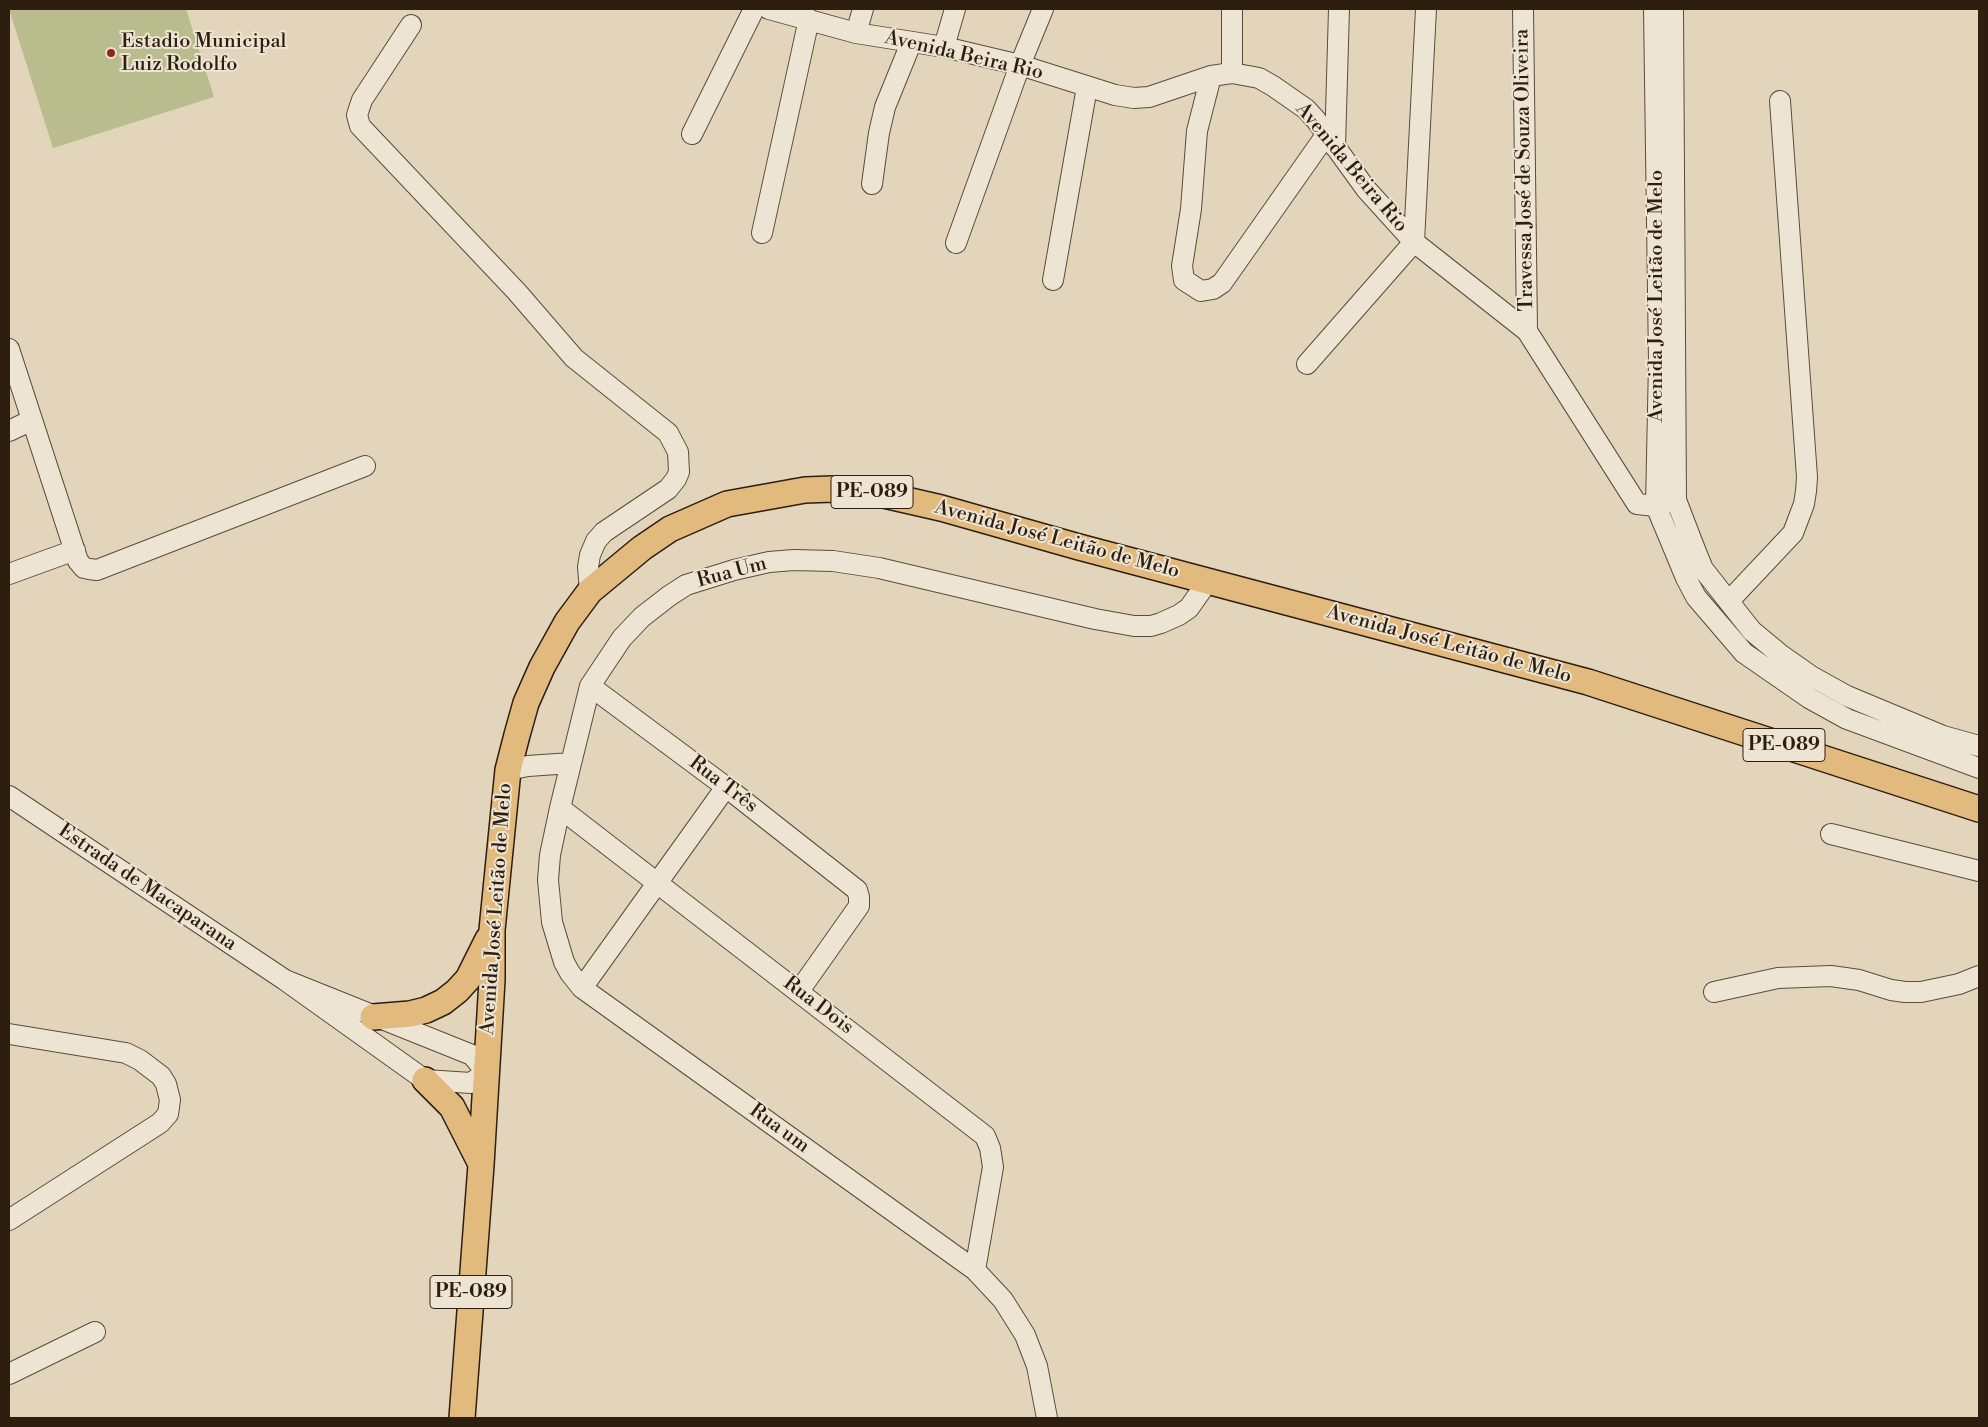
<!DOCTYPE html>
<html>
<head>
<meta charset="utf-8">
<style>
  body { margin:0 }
  #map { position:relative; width:1988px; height:1427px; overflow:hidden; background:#e3d5bc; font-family:"Libre Bodoni",serif }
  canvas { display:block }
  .frame { position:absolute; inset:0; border:10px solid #2d1e10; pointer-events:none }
</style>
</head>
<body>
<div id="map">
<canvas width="1988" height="1427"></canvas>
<div class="frame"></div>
</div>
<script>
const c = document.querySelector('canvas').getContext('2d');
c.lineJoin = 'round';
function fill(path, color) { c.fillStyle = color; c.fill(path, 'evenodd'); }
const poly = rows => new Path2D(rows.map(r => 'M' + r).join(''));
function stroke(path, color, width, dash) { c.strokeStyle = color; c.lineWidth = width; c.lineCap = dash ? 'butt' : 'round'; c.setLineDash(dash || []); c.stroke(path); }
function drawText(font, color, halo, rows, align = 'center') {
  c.font = font + ' "Libre Bodoni",serif'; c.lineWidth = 4; c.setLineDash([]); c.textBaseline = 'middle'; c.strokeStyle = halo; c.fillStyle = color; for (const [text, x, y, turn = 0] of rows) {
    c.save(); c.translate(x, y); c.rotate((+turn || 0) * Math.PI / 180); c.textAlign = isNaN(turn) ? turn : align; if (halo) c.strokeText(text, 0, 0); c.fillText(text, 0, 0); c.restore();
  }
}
fill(poly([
  [9,9,186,9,214,97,53,148]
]), '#b9bc8d');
const minor = poly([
  [769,9,856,33,944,47,1020,65,1115,95,1134,98,1149,97,1211,76,1232,73,1259,78,1273,86,1306,109,1316,120,1366,189,1414,242,1527,331,1637,504,1656,506,1676,500],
  [1523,9,1527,331],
  [1654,9,1659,362,1656,506,1686,578,1696,597,1744,653,1809,698,1847,719,1979,768],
  [1673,9,1676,500,1696,552,1703,569,1752,631,1781,655,1811,676,1847,696,1943,736,1979,746],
  [411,25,362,100,357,115,360,126,517,292,574,358,668,433,678,452,679,472,676,479,668,489,604,532,596,541,590,555,588,567,590,591],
  [856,33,863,9],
  [944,47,955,9],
  [1232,73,1232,9],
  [1211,76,1197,131,1191,209,1182,266,1184,280,1201,291,1213,289,1222,283,1326,135],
  [692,134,754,9],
  [1335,147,1339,9],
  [872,184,879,133,885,107,911,43],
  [762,233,809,19],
  [956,243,1020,65,1043,9],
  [1053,280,1087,87],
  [9,349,78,561,84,568,89,569,97,570,365,466],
  [1307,364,1414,242,1426,9],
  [9,431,32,420],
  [9,574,75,550],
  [1729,601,1793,533,1804,504,1806,491,1807,477,1780,101],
  [590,686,726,787,857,890,859,897,859,906,799,991],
  [508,770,528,766,571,763],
  [9,796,285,980,425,1080,471,1083,486,1072,472,1055,285,980],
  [560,808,985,1136,990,1148,993,1167,975,1270,1003,1300,1025,1335,1037,1366,1047,1418],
  [1831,834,1979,871],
  [582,988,726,787],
  [1714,992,1778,978,1831,976,1859,980,1891,990,1905,992,1921,992,1959,984,1979,976],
  [9,1034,126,1053,140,1060,161,1076,166,1084,170,1100,168,1114,160,1123,9,1220],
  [975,1270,582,988,570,973,564,962,552,922,548,880,550,855,560,808,590,686,622,638,642,617,669,596,686,585,734,570,769,562,794,560,833,561,879,568,1095,619,1134,626,1151,626,1161,623,1179,615,1189,608,1208,581],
  [9,1374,95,1332]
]);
const major = poly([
  [373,1017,410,1014,426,1010,443,1002,457,991,468,979,488,939],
  [425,1080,452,1107,480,1162],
  [462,1418,481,1165,492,980,492,930,508,770,517,735,526,703,542,667,567,622,590,591,642,548,670,529,727,504,805,490,833,489,871,492,941,508,1079,547,1588,682,1979,809]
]);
stroke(minor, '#5a4c3b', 22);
stroke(major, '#2d1e10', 28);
stroke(minor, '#ede4d3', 20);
stroke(major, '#e2ba7e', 25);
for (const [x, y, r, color] of [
  [111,53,5,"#8f2418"]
]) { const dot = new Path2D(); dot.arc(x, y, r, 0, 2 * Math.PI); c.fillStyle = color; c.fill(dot); stroke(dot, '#ede4d3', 2); }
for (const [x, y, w] of [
  [872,492,82],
  [1784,745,82],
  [471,1292,82]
]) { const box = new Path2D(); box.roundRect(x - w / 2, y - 16.5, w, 33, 4); c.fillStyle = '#ede4d3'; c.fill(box); stroke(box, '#2d1e10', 1); }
drawText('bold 19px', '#2d1e10', null, [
  ["PE-089",872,492],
  ["PE-089",1784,745],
  ["PE-089",471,1292]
]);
drawText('20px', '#2d1e10', '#ede4d3', [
  ["Estadio Municipal",121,42],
  ["Luiz Rodolfo",121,65]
], 'left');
drawText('20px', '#2d1e10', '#ede4d3', [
  ["Avenida Beira Rio",964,56,13],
  ["Avenida Beira Rio",1351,168,50],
  ["Travessa José de Souza Oliveira",1525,170,-91],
  ["Avenida José Leitão de Melo",1657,296,-90],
  ["Avenida José Leitão de Melo",1057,540,15],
  ["Rua Um",732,573,-15],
  ["Avenida José Leitão de Melo",1449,645,15],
  ["Rua Três",723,785,37],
  ["Estrada de Macaparana",147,888,34],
  ["Avenida José Leitão de Melo",497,909,-86],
  ["Rua Dois",818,1006,37],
  ["Rua um",779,1129,36]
]);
</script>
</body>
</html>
